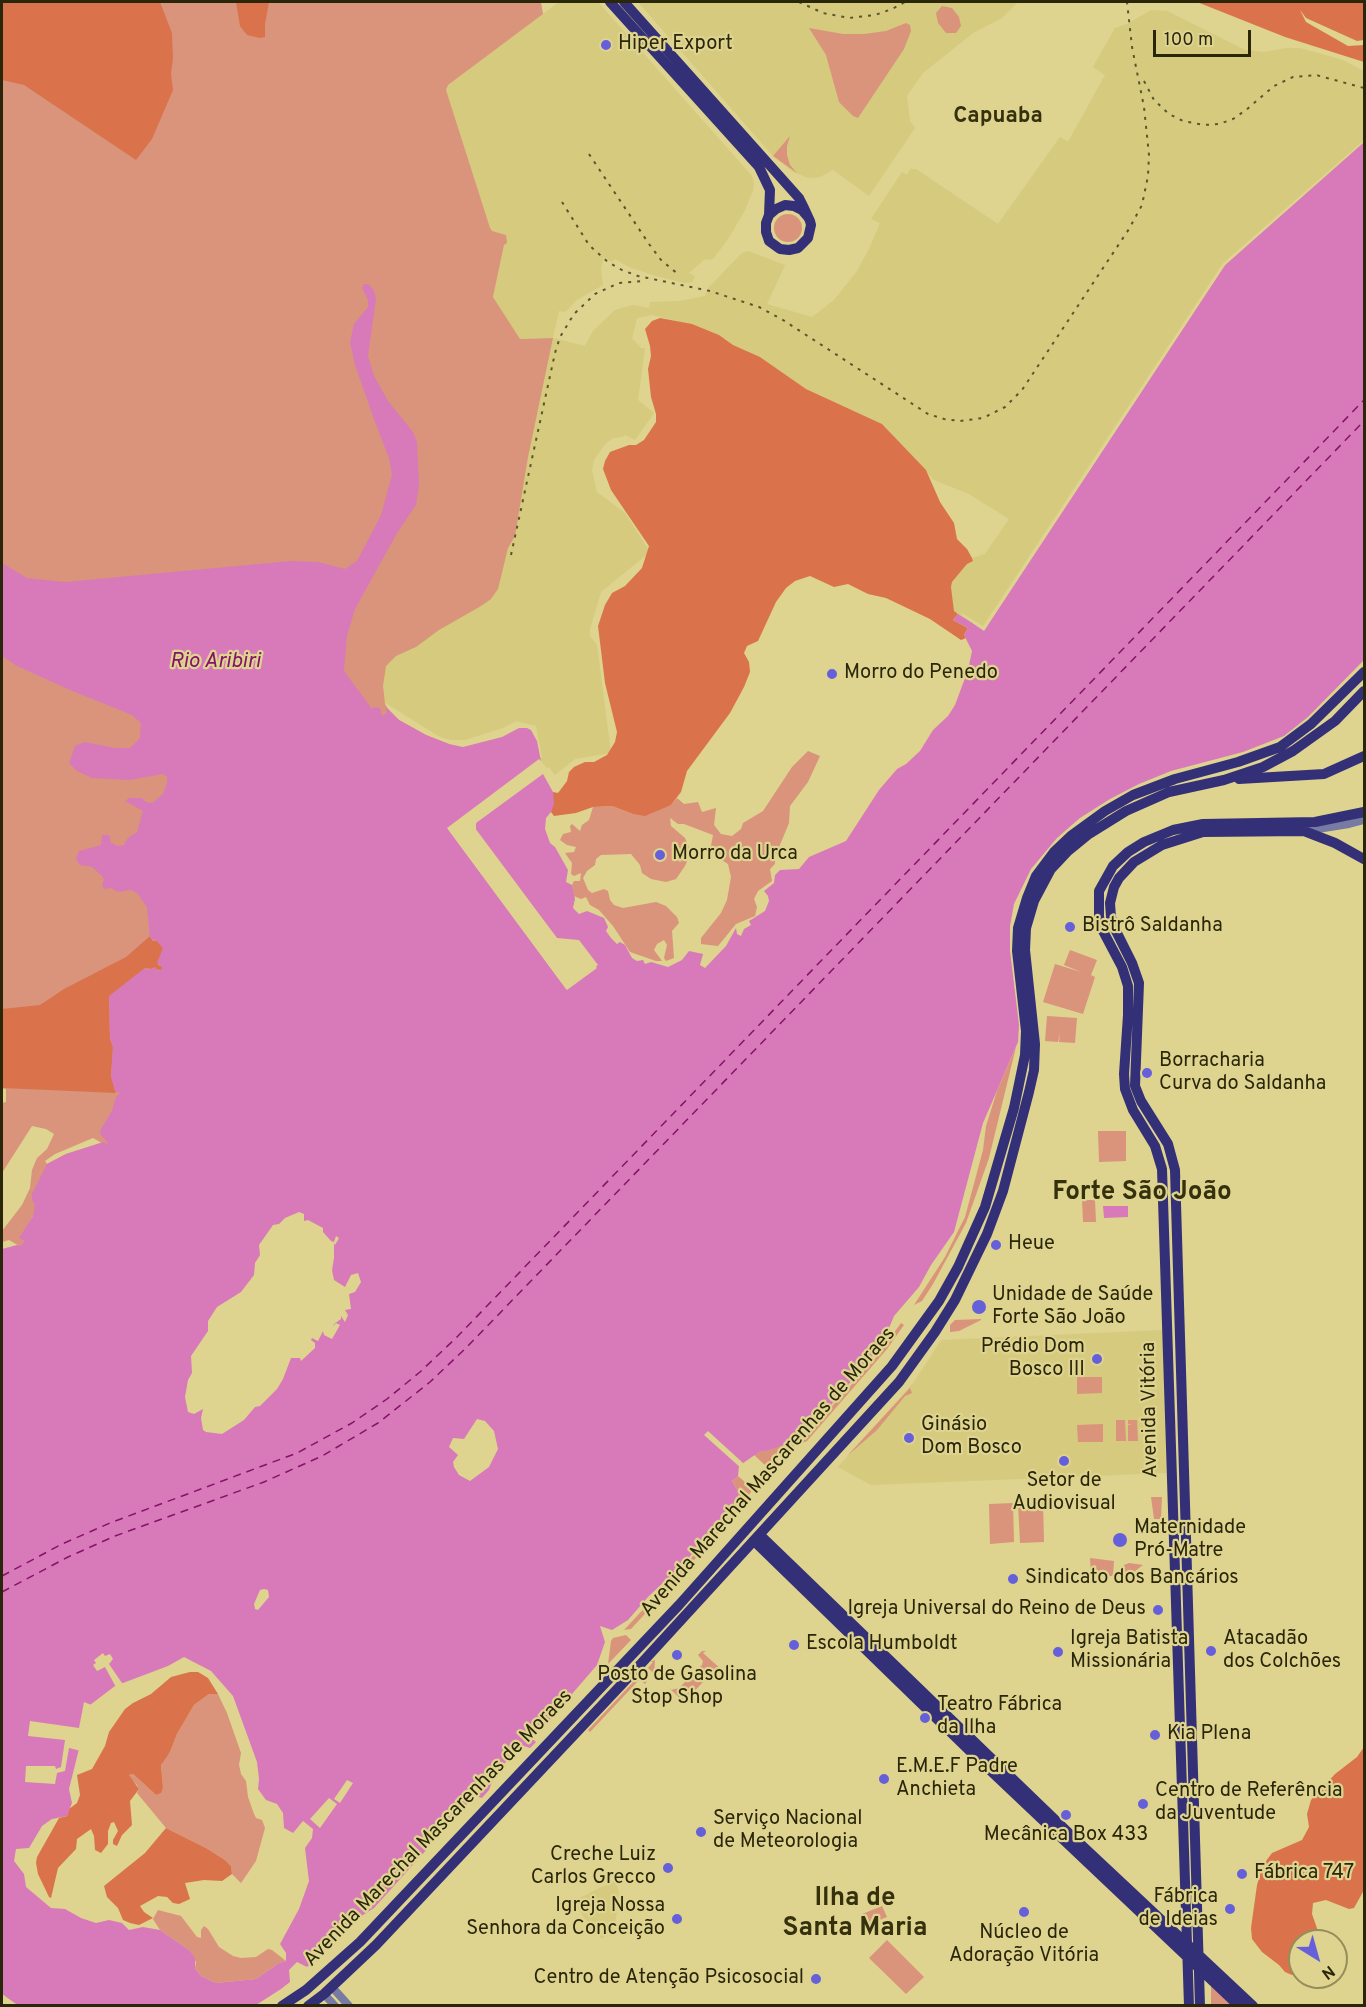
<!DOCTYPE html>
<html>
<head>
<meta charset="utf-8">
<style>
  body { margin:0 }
  #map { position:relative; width:1366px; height:2007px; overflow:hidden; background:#ded38f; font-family:Overpass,sans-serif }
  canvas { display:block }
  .frame { position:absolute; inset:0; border:3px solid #2a260a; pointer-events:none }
  .north { position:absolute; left:1288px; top:1929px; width:60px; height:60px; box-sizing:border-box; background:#ded38f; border:2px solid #968e5a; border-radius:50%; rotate:143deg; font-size:16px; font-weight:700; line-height:24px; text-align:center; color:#2a260a }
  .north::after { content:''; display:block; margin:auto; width:21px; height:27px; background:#6560da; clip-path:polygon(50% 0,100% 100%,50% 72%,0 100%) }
  .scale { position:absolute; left:1153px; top:30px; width:98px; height:27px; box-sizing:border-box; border:3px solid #2a260a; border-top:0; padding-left:8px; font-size:18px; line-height:21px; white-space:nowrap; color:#2a260a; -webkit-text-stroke:4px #ded38f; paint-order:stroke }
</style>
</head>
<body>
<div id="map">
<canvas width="1366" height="2007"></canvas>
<div class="frame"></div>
<div class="north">N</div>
<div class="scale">100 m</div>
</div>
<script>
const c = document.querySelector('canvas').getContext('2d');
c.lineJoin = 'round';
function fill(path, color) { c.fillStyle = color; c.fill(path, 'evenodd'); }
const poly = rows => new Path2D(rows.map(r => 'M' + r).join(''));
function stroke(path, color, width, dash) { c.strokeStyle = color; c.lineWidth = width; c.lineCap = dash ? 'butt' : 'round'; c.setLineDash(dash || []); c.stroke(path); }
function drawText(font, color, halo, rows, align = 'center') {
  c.font = font + ' Overpass,sans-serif'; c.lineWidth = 4.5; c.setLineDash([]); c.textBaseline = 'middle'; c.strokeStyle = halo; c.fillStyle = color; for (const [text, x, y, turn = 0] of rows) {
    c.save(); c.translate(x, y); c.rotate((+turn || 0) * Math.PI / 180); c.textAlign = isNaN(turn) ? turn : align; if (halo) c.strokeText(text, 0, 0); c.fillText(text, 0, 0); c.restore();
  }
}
fill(poly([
  [559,2,598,2,752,176,754,183,753,191,744,212,728,239,714,258,710,260,705,259,689,273,695,276,692,282,685,283,656,276,629,267,615,259,612,262,604,257,601,268,603,285,577,300,565,312,559,311,553,338,585,346,593,331,615,310,633,305,649,308,650,302,680,301,705,296,709,287,742,253,748,251,785,265,767,304,812,317,834,300,857,271,869,249,880,223,871,219,902,172,907,175,910,169,916,169,998,224,1060,137,1068,142,1105,75,1093,67,1115,28,1127,24,1151,10,1167,11,1245,50,1264,52,1286,48,1300,48,1343,60,1364,71,1364,142,1225,265,984,631,954,611,951,587,952,582,967,564,973,561,972,558,985,554,1009,519,969,494,934,480,882,424,806,389,760,357,733,345,719,335,697,326,652,315,637,318,632,338,641,348,645,348,638,400,654,413,635,440,625,435,623,437,613,438,605,444,594,460,592,470,597,492,625,513,650,552,601,592,590,629,590,636,597,645,611,753,575,759,555,775,549,767,547,768,539,759,542,756,536,726,516,721,503,728,465,740,450,740,440,737,384,702,375,671,417,639,489,599,496,592,553,338,519,339,493,297,506,235,490,231,445,87],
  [638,2,1018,2,1002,18,973,33,923,73,907,96,910,121,915,128,869,196,833,170,820,177,809,178,793,172,773,156],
  [1163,1330,1166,1473,871,1485,838,1467,914,1382,941,1340],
  [612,1882,615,1882,619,1891,616,1919,613,1929,602,1939,592,1929,573,1901]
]), '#d5ca7d');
fill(poly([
  [2,2,541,2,543,14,448,85,446,90,490,228,492,231,506,235,507,243,504,245,493,297,520,339,553,338,528,457,515,536,508,548,498,589,491,599,481,606,439,630,416,647,396,656,386,666,383,686,385,704,388,709,399,720,426,735,449,744,389,955,33,1216,20,1238,24,1241,21,1247,9,1240,2,1242,2,1231,22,1205,30,1188,32,1170,37,1158,47,1149,54,1134,46,1129,32,1126,2,1173,2,1103,6,1102,6,1089,2,1088],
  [93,1138,102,1143,66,1154,47,1164,45,1161,55,1154],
  [942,6,952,8,959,17,961,26,956,33,946,33,938,23,936,13],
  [906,23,910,25,911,31,904,49,858,118,853,116,839,102,826,55,809,28,843,34,864,34,886,31],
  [790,136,787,146,787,155,790,165,797,173,773,156],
  '774 228a14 14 0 1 1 28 0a14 14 0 1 1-28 0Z',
  [808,751,820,756,808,782,790,806,789,823,775,857,775,864,770,869,772,881,758,891,754,899,757,907,755,916,736,924,718,946,701,944,701,938,721,913,727,900,731,877,728,864,713,854,711,846,713,835,684,824,678,824,670,818,671,826,685,838,691,852,685,866,676,879,666,882,651,879,642,873,640,865,631,854,601,855,596,859,595,865,587,871,583,878,588,890,592,893,604,889,608,891,610,900,614,905,623,908,656,902,666,906,677,917,679,923,672,931,674,958,666,961,664,958,667,945,664,940,657,944,654,950,662,961,656,961,630,952,613,926,599,910,590,905,586,897,581,899,574,896,572,885,574,881,580,881,581,873,574,876,571,874,572,863,565,853,574,852,576,847,567,845,560,840,563,834,571,832,570,826,572,824,580,831,582,825,589,820,593,807,612,806,633,814,671,805,677,798,684,804,698,802,702,812,716,808,714,825,721,834,732,836,741,829,743,823,763,811,792,767],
  [1070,950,1097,960,1091,975,1095,977,1083,1014,1043,1002,1055,964,1081,972,1064,965],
  [1047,1016,1077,1018,1075,1043,1059,1042,1060,1033,1058,1042,1045,1041],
  [1016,1047,989,1158,966,1223,933,1284,922,1301,914,1305,945,1257,965,1217,983,1150,986,1126,997,1091],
  [1098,1131,1126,1131,1126,1161,1099,1162],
  [1082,1200,1095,1200,1096,1222,1083,1222],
  [955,1320,981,1319,981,1320,959,1331,950,1332,950,1325],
  [901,1323,904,1325,887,1349,807,1441,788,1449,786,1448,767,1467,753,1454,803,1438,875,1359],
  [1077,1377,1102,1377,1102,1393,1077,1394],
  [910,1388,912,1393,905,1396,877,1430,847,1456],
  [1125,1420,1126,1441,1116,1441,1116,1420],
  [1128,1420,1137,1420,1138,1441,1128,1441,1128,1425,1132,1425,1128,1424],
  [1103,1424,1103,1442,1078,1442,1077,1425],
  [738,1476,753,1489,741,1506,737,1504,739,1493,732,1481],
  [1151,1497,1162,1497,1161,1519,1154,1519],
  [1043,1502,1044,1542,1020,1543,1018,1503],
  [1013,1503,1014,1542,990,1544,989,1504],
  [732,1514,734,1516,666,1591,631,1629,624,1630],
  [1090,1558,1114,1561,1113,1576,1091,1576],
  [1129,1563,1143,1565,1126,1578,1124,1565],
  [626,1635,631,1640,608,1664,611,1641,613,1638],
  [702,1651,706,1651,703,1653,721,1669,710,1681,705,1680,684,1702,648,1668,653,1662,650,1662,655,1660,654,1674,659,1679,663,1679,663,1682,671,1690,679,1688,702,1665,703,1661,698,1655],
  [637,1678,643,1678,647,1681,645,1684,641,1681,638,1681,590,1732,588,1730],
  [209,1694,218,1694,227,1713,241,1753,239,1765,241,1774,246,1781,248,1797,254,1814,256,1818,262,1820,265,1828,256,1861,241,1883,232,1874,231,1866,225,1860,206,1848,166,1828,137,1793,139,1789,137,1785,129,1777,129,1775,133,1774,156,1795,163,1787,161,1765,163,1759,170,1752,177,1734,194,1705],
  [882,1906,887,1917,867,1925,862,1914],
  [158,1910,181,1916,197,1937,201,1938,201,1930,204,1926,208,1929,219,1947,233,1956,241,1958,256,1957,268,1949,272,1950,286,1961,279,1963,256,1979,216,1983,201,1976,195,1968,196,1962,189,1950,160,1930,153,1919],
  [887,1940,924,1977,906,1994,869,1958],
  [1211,1984,1235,2006,1211,2006]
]), '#d9947b');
fill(poly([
  [2,2,160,2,172,33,173,58,171,74,173,90,152,139,136,160,24,85,2,80],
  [236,2,269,2,265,24,265,37,260,38,247,35,240,26],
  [1197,2,1364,2,1364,40,1357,41,1306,18,1300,10,1306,22,1348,46,1364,45,1364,62,1285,37],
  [660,318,692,324,719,335,733,345,760,357,806,389,882,424,926,470,940,502,954,523,957,539,967,549,972,558,973,561,967,564,952,582,951,587,954,611,958,614,953,620,968,628,964,635,966,638,961,640,930,619,886,598,868,594,848,584,834,587,810,576,795,581,786,588,776,602,758,641,747,646,744,653,749,662,750,672,744,687,730,713,687,771,681,792,671,805,645,816,633,814,612,806,593,807,576,813,554,816,551,812,553,792,558,793,567,781,569,772,574,767,585,762,594,762,607,755,615,742,617,732,605,683,598,626,605,605,612,593,625,586,642,568,649,546,611,490,603,469,605,461,610,452,629,445,636,445,644,440,656,422,656,414,651,397,648,369,651,356,650,346,645,329,652,321],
  [150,936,153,941,157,941,163,948,158,965,162,967,162,970,145,968,109,997,110,1039,113,1047,111,1076,116,1093,2,1088,2,1009,40,1005,64,989,126,957],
  [190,1672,198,1672,208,1678,218,1694,209,1694,194,1705,177,1734,170,1752,161,1765,163,1787,161,1793,156,1795,133,1774,129,1775,139,1789,130,1801,132,1825,122,1835,117,1846,113,1844,113,1840,118,1831,114,1822,111,1823,108,1831,108,1844,101,1853,95,1850,94,1836,91,1829,77,1839,76,1849,58,1868,51,1898,49,1897,38,1874,36,1863,37,1857,59,1818,67,1816,69,1809,77,1803,80,1795,77,1775,92,1769,105,1746,109,1732,125,1709,133,1703,151,1694,171,1677],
  [1364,1747,1364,1890,1354,1908,1349,1909,1326,1900,1313,1903,1312,1914,1319,1934,1318,1941,1300,1941,1300,1970,1292,1975,1285,1972,1279,1965,1262,1952,1252,1939,1251,1928,1257,1885,1263,1865,1272,1853,1302,1840,1309,1827,1307,1814,1311,1800,1335,1774,1357,1757],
  [166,1828,206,1848,225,1860,231,1866,232,1874,222,1881,204,1880,185,1883,190,1899,179,1904,173,1903,167,1897,158,1896,140,1906,144,1912,153,1918,139,1925,130,1923,123,1920,118,1908,107,1897,104,1886,145,1853]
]), '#da734c');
fill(poly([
  [1364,142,1364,660,1308,717,1284,736,1243,752,1171,771,1139,784,1110,799,1080,818,1057,838,1031,869,1014,904,1010,926,1010,951,1019,1025,1018,1042,983,1123,954,1232,931,1265,919,1287,894,1316,882,1345,803,1438,769,1450,759,1452,739,1466,738,1476,732,1481,739,1493,737,1504,683,1564,648,1597,628,1620,612,1630,600,1626,605,1642,597,1665,547,1723,531,1737,536,1742,530,1748,521,1745,495,1774,489,1790,482,1798,473,1795,464,1808,374,1908,360,1917,307,1967,297,1962,289,1970,290,1982,281,1989,256,2005,19,2006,2,1994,2,1249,17,1245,21,1246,24,1241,19,1238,33,1216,35,1204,32,1200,32,1194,47,1164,66,1154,103,1142,106,1144,108,1143,100,1134,101,1129,112,1111,116,1097,120,1093,115,1091,111,1076,113,1047,110,1039,109,996,145,968,148,970,155,967,158,971,161,970,162,967,157,963,163,948,157,941,150,938,147,907,137,893,131,890,118,892,111,888,105,889,102,886,104,879,102,876,92,867,80,865,76,859,79,851,101,845,102,835,109,835,111,843,118,846,124,845,128,838,137,832,143,811,125,801,129,798,142,798,146,802,152,803,163,794,167,783,167,777,163,774,130,780,92,778,77,771,69,763,75,746,85,742,115,748,130,748,140,738,141,723,132,715,70,690,17,666,2,656,2,563,27,578,65,582,291,561,318,562,345,569,357,561,381,515,392,475,389,458,375,422,355,365,350,342,354,324,368,307,368,300,362,288,364,284,368,284,374,290,376,299,368,356,374,376,388,401,413,432,417,442,419,485,416,505,397,533,355,609,347,636,344,671,372,709,374,707,380,708,382,716,387,713,386,707,399,720,426,735,449,744,463,747,502,737,519,728,527,728,531,730,537,741,541,761,448,829,567,990,597,968,579,945,558,940,476,832,476,823,543,774,553,792,554,804,551,812,546,818,545,829,550,843,555,847,568,870,566,882,572,885,575,899,573,908,579,914,587,911,604,918,608,927,606,931,611,938,617,944,620,942,625,945,632,958,637,961,643,960,645,964,651,962,668,967,682,960,689,951,703,954,700,965,705,968,726,946,736,928,737,934,741,936,744,929,751,925,749,921,765,911,769,901,768,896,764,891,774,883,775,875,780,870,799,869,809,857,846,841,879,790,897,769,906,764,920,751,933,730,948,716,955,705,968,670,972,651,964,635,968,628,953,620,958,614,984,630,1225,265],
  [299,1212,304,1214,304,1221,308,1220,323,1228,323,1232,331,1241,334,1242,336,1236,339,1238,335,1245,334,1243,334,1258,332,1270,334,1280,345,1287,351,1275,358,1273,361,1282,355,1292,349,1294,351,1309,345,1310,348,1315,345,1322,341,1316,341,1319,334,1324,333,1326,336,1323,340,1325,332,1339,324,1335,323,1331,318,1341,312,1338,311,1340,315,1343,315,1348,301,1361,300,1358,291,1358,283,1379,277,1389,260,1406,255,1407,244,1420,222,1434,206,1432,203,1430,201,1418,203,1409,194,1414,188,1412,185,1397,188,1380,192,1373,191,1356,208,1331,208,1321,217,1307,241,1292,254,1275,255,1263,260,1255,259,1245,273,1225,279,1224,285,1218],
  [477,1419,485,1421,494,1431,498,1449,489,1467,470,1481,459,1475,454,1467,453,1462,458,1455,449,1447,453,1438,464,1439],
  [264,1589,268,1590,269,1597,258,1610,255,1609,254,1604,260,1590],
  [184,1657,211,1671,233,1696,257,1762,259,1779,258,1789,266,1800,277,1804,283,1813,284,1828,293,1833,303,1821,313,1829,312,1838,305,1848,309,1881,299,1909,280,1944,286,1953,286,1961,279,1963,256,1979,216,1983,201,1976,195,1968,195,1958,189,1950,160,1930,143,1927,129,1930,122,1923,109,1920,96,1923,81,1918,65,1909,51,1908,26,1887,24,1874,14,1861,16,1849,29,1848,42,1826,52,1819,67,1816,72,1803,69,1789,90,1705,115,1686,168,1666],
  [1103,1206,1128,1206,1128,1217,1104,1218]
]), '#d87ab9');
fill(poly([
  [1364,140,1364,142,1225,265,984,631,961,615,962,613,983,626,1223,263],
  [539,759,543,763,452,830,568,986,593,968,578,947,556,943,473,832,474,821,543,771,477,820,475,828,557,938,579,940,598,965,566,989,447,828],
  [708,1431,742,1462,744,1465,742,1469,704,1435],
  [103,1653,105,1656,110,1654,113,1659,109,1664,124,1686,117,1689,105,1667,97,1671,93,1665,96,1663,94,1660],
  [84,1702,94,1706,81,1751,69,1748,65,1771,57,1773,55,1784,25,1782,26,1766,55,1766,56,1769,61,1767,65,1740,28,1736,30,1721,79,1728],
  [347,1780,353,1783,340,1803,334,1799],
  [329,1798,337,1804,320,1828,310,1819]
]), '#ded38f');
stroke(poly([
  [2,1576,62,1544,110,1523,297,1453,352,1423,387,1399,420,1372,456,1338,1364,400],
  [2,1592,68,1557,115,1536,264,1482,322,1456,378,1423,430,1382,466,1348,1364,421]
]), '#851369', 1.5, [8, 6]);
stroke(poly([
  [1305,831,1349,824,1364,820],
  [332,1987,349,2006],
  [324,1994,335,2006]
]), '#777aa3', 8);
stroke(poly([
  [610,2,759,167,770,190,769,215],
  [624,2,799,198,804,208,810,221,811,225,808,238,798,248,789,250,780,249,769,241,766,232,766,223,769,215,776,209,785,205,794,206,802,210,808,217],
  [1239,779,1324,774,1364,756],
  [760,1535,1073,1837,1253,2006],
  [754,1541,975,1756,1239,2006],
  [282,2006,306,1990,360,1942,679,1605,892,1366,939,1301,958,1267,985,1207,1014,1108,1025,1055,1026,1031,1017,951,1018,928,1027,898,1036,876,1054,852,1072,835,1105,811,1133,795,1175,779,1238,762,1280,747,1311,724,1364,672],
  [308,2006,324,1994,376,1945,638,1667,899,1382,935,1332,955,1300,987,1234,1003,1191,1029,1092,1034,1070,1035,1044,1025,950,1026,928,1034,901,1051,869,1067,852,1089,834,1126,811,1169,792,1224,780,1263,767,1293,751,1335,721,1364,691],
  [1189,2006,1162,1169,1155,1146,1133,1110,1125,1089,1124,1074,1128,1015,1128,986,1122,967,1103,931,1099,917,1099,891,1113,866,1128,852,1144,842,1173,830,1203,824,1315,822,1364,812],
  [1200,2006,1175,1170,1168,1144,1141,1101,1135,1086,1139,983,1132,963,1114,927,1111,917,1110,903,1114,887,1119,878,1134,862,1162,845,1203,832,1304,831,1335,843,1364,859]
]), '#333077', 10);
stroke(poly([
  [799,2,823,13,849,18,875,15,892,9,905,2],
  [1144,81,1154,100,1169,114,1183,121,1204,125,1219,124,1233,119,1246,110,1274,86,1293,77,1316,75,1364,88],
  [589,154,649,244,661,260,679,275],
  [562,202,589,245,608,262,622,270,638,276,710,291,759,307,783,320,928,414,944,419,960,421,983,418,1005,407,1022,390,1129,229,1142,205,1148,176,1149,155,1144,107,1132,47,1127,2],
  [511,555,555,353,560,337,574,314,595,294,619,283,643,281]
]), '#5b552e', 2, [3, 6]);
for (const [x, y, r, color] of [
  [606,45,6,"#6560da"],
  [832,674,6,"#6560da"],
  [660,855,6,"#6560da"],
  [1070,927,6,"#6560da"],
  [1147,1073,6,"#6560da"],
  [996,1245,6,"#6560da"],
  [979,1307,8,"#6560da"],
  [1097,1359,6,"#6560da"],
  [909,1438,6,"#6560da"],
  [1064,1461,6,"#6560da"],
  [1120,1540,8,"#6560da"],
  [1013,1579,6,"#6560da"],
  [1158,1610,6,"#6560da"],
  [794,1645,6,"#6560da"],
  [1211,1651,6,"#6560da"],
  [1058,1652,6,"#6560da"],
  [677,1655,6,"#6560da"],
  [925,1718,6,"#6560da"],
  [1155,1735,6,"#6560da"],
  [884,1779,6,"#6560da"],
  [1143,1804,6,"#6560da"],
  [1066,1815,6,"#6560da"],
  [701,1832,6,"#6560da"],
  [668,1868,6,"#6560da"],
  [1242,1874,6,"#6560da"],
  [1230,1909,6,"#6560da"],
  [1024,1912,6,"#6560da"],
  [677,1919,6,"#6560da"],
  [816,1979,6,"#6560da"]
]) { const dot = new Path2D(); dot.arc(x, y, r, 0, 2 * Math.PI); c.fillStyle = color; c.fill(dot); stroke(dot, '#ded38f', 2); }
drawText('20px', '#2a260a', '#ded38f', [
  ["Hiper Export",618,45],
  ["Morro do Penedo",844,674],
  ["Morro da Urca",672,855],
  ["Bistrô Saldanha",1082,927],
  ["Borracharia",1159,1062],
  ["Curva do Saldanha",1159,1085],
  ["Heue",1008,1245],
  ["Unidade de Saúde",992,1296],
  ["Forte São João",992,1319],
  ["Prédio Dom",1085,1348,"right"],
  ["Bosco III",1085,1371,"right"],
  ["Ginásio",921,1426],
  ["Dom Bosco",921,1449],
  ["Setor de",1064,1482,"center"],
  ["Audiovisual",1064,1505,"center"],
  ["Maternidade",1134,1529],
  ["Pró-Matre",1134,1552],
  ["Sindicato dos Bancários",1025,1579],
  ["Igreja Universal do Reino de Deus",1146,1610,"right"],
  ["Igreja Batista",1070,1640],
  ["Missionária",1070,1663],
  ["Atacadão",1223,1640],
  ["dos Colchões",1223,1663],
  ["Escola Humboldt",806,1645],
  ["Posto de Gasolina",677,1676,"center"],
  ["Stop Shop",677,1699,"center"],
  ["Teatro Fábrica",937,1706],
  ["da Ilha",937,1729],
  ["Kia Plena",1167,1735],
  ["E.M.E.F Padre",896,1768],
  ["Anchieta",896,1791],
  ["Centro de Referência",1155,1792],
  ["da Juventude",1155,1815],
  ["Serviço Nacional",713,1820],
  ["de Meteorologia",713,1843],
  ["Mecânica Box 433",1066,1836,"center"],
  ["Creche Luiz",656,1856,"right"],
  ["Carlos Grecco",656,1879,"right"],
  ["Fábrica 747",1254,1874],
  ["Fábrica",1218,1898,"right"],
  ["de Ideias",1218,1921,"right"],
  ["Igreja Nossa",665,1907,"right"],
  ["Senhora da Conceição",665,1930,"right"],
  ["Núcleo de",1024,1934,"center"],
  ["Adoração Vitória",1024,1957,"center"],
  ["Centro de Atenção Psicosocial",804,1979,"right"]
], 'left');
drawText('20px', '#2a260a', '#ded38f', [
  ["Avenida Vitória",1151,1410,-91],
  ["Avenida Marechal Mascarenhas de Moraes",769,1473,-49],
  ["Avenida Marechal Mascarenhas de Moraes",439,1829,-46]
]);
drawText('italic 21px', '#851369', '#ded38f', [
  ["Rio Aribiri",215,663]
]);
drawText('bold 22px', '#36310d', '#ded38f', [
  ["Capuaba",998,118]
]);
drawText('bold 26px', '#36310d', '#ded38f', [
  ["Forte São João",1142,1194],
  ["Ilha de",855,1900],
  ["Santa Maria",855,1930]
]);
</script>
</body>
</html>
